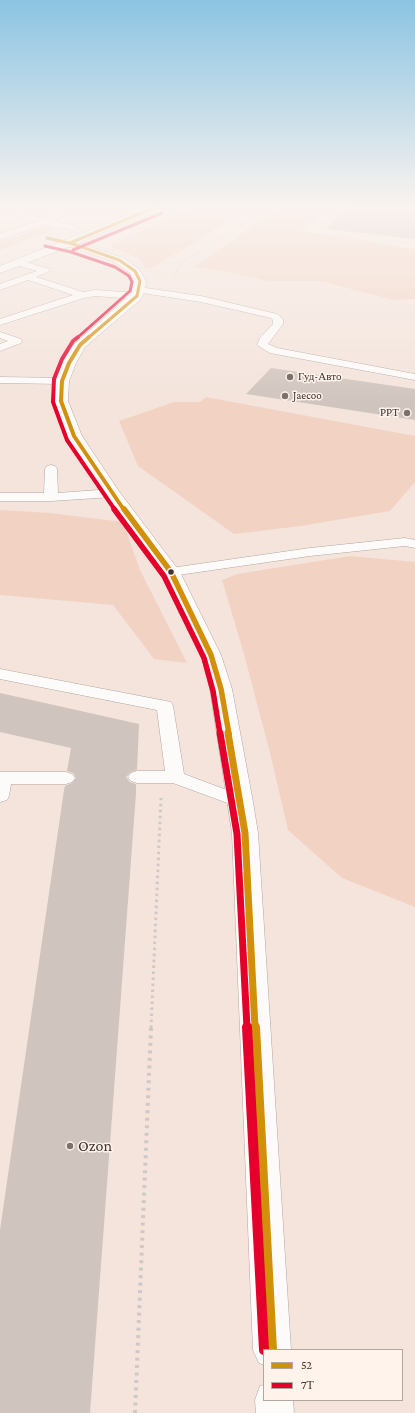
<!DOCTYPE html>
<html>
<head>
<meta charset="utf-8">
<style>
  body { margin:0 }
  #map { position:relative; width:415px; height:1413px; overflow:hidden; background:#f4e4dc; font-family:"Crimson Pro",serif }
  canvas { display:block }
  .legend { position:absolute; left:263px; top:1349px; width:140px; height:52px; box-sizing:border-box; background:#fff3ec; border:1px solid #b2a6a0; margin:0; padding:5px 7px; list-style:none; font-size:12px; color:#3e332d }
  .legend li { display:flex; align-items:center; gap:8px; height:20px }
  .legend b { width:20px; border:1px solid #b2a6a0 }
</style>
</head>
<body>
<div id="map">
<canvas width="415" height="1413"></canvas>
<ul class="legend">
<li><b style="height:5px;background:#d28f09"></b>52</li>
<li><b style="height:5px;background:#e4002b"></b>7Т</li>
</ul>
</div>
<script>
const c = document.querySelector('canvas').getContext('2d');
c.lineJoin = 'round';
function fill(path, color) { c.fillStyle = color; c.fill(path, 'evenodd'); }
const poly = rows => new Path2D(rows.map(r => 'M' + r).join(''));
function stroke(path, color, width, dash) { c.strokeStyle = color; c.lineWidth = width; c.lineCap = dash ? 'butt' : 'round'; c.setLineDash(dash || []); c.stroke(path); }
function drawText(font, color, halo, rows, align = 'center') {
  c.font = font + ' "Crimson Pro",serif'; c.lineWidth = 3; c.setLineDash([]); c.textBaseline = 'middle'; c.strokeStyle = halo; c.fillStyle = color; for (const [text, x, y, turn = 0] of rows) {
    c.save(); c.translate(x, y); c.rotate((+turn || 0) * Math.PI / 180); c.textAlign = isNaN(turn) ? turn : align; if (halo) c.strokeText(text, 0, 0); c.fillText(text, 0, 0); c.restore();
  }
}
fill(poly([
  [195,206,254,206,157,265,146,269,138,258,109,246],
  [281,206,330,206,302,231,415,249,415,299,393,300,320,281,268,281,228,272,195,267],
  [46,227,53,228,51,231,0,250,0,242],
  [206,397,415,436,415,482,390,511,301,526,234,534,138,466,119,421,174,402,200,402],
  [0,510,50,513,123,522,140,570,187,663,154,659,113,605,0,595],
  [350,556,415,562,415,907,342,878,288,830,271,757,244,654,222,580,237,574]
]), '#f2d3c3');
fill(poly([
  [350,206,415,206,415,239,325,229],
  [271,368,415,389,415,420,246,394],
  [0,693,139,724,137,770,131,772,126,777,130,782,136,784,136,793,90,1413,0,1413,0,1230,64,790,65,786,72,783,76,778,73,773,67,771,71,748,0,732]
]), '#d0c4be');
const lane = poly([
  [72,206,83,206,54,221,76,226,77,228,76,230,73,230,46,224,0,240,0,234,37,221,0,212,0,208,45,218,72,206],
  [19,260,49,269,50,271,36,277,83,292,95,290,137,293,142,296,137,299,95,296,84,298,0,325,0,319,73,295,28,280,0,290,0,284,37,271,16,265,15,263,19,260],
  [139,287,201,296,277,314,283,319,283,324,268,344,277,348,415,374,415,380,270,353,257,345,260,338,273,324,273,320,271,318,201,302,136,292,134,290,139,287],
  [0,332,21,339,22,341,21,343,0,351,0,344,8,341,0,338,0,332],
  [0,377,62,378,68,381,62,384,0,383,0,377],
  [51,465,55,466,57,469,58,493,112,489,117,490,119,493,117,496,112,497,51,501,0,501,0,493,44,493,45,469,47,466,51,465],
  [405,538,415,540,415,548,405,546,310,556,171,576,166,575,164,572,166,569,171,568,310,548,405,538],
  [0,669,171,702,173,706,184,774,248,798,250,802,248,806,241,808,173,783,137,783,131,781,128,777,131,773,137,771,165,771,157,710,0,679,0,669],
  [0,772,66,772,72,774,75,778,72,782,66,784,11,784,9,796,7,800,0,802,0,772]
]);
const street = poly([
  [70,240,123,258,139,269,146,281,145,290,141,299,85,347,76,363,69,381,68,401,82,436,118,490,180,572,221,655,232,689,253,802,258,833,291,1350,264,1350,264,1365,259,1363,253,1350,232,833,210,689,201,655,162,573,106,497,66,436,54,401,55,381,62,363,73,345,131,294,134,281,130,273,115,262,66,245,65,243,70,240],
  [264,1385,264,1400,293,1400,294,1413,256,1413,255,1400,260,1386,264,1385]
]);
const primary = poly([
  [150,206,164,206,74,245,0,273,0,266,150,206]
]);
stroke(lane, '#b1a5a0', 1);
stroke(street, '#b1a5a0', 1);
stroke(primary, '#b1a5a0', 1);
stroke(poly([
  [174,276,183,262,270,206]
]), '#cec9c6', 1.5, [1, 1.5]);
stroke(poly([
  [151,1028,161,798]
]), '#cec9c6', 3, [2.5, 3.5]);
stroke(poly([
  [135,1413,151,1027]
]), '#cec9c6', 4, [3, 4.5]);
fill(lane, '#fdfbfa');
fill(street, '#fdfbfa');
fill(primary, '#fdfbfa');
stroke(poly([
  [47,238,73,244,119,260,135,271,140,281,137,296,88,338],
  [70,243,158,206]
]), '#d28f09', 3);
stroke(poly([
  [89,337,80,345,69,363,62,381,61,401,74,436,124,510]
]), '#d28f09', 4);
stroke(poly([
  [124,509,171,572,211,655,221,689,229,734]
]), '#d28f09', 5.5);
stroke(poly([
  [228,733,245,833,255,1028]
]), '#d28f09', 7);
stroke(poly([
  [255,1027,272,1350]
]), '#d28f09', 10);
stroke(poly([
  [45,246,71,252,115,267,129,276,132,282,130,291,77,338],
  [73,250,162,213]
]), '#e4002b', 3);
stroke(poly([
  [78,337,73,341,62,359,54,379,53,402,67,440,115,510]
]), '#e4002b', 4);
stroke(poly([
  [114,509,164,576,204,658,213,691,220,734]
]), '#e4002b', 5.5);
stroke(poly([
  [220,733,237,834,247,1028]
]), '#e4002b', 7);
stroke(poly([
  [247,1027,264,1350]
]), '#e4002b', 10);
const sky = c.createLinearGradient(0, 0, 0, 404);
sky.addColorStop(0, '#8bc4e3');
sky.addColorStop(0.51, '#faf3ef');
sky.addColorStop(1, '#faf3ef00');
c.fillStyle = sky;
c.fillRect(0, 0, 415, 404);
for (const [x, y, r, color] of [
  [290,377,4,"#7e716a"],
  [285,396,4,"#7e716a"],
  [407,413,4,"#7e716a"],
  [171,572,3.5,"#3e332d"],
  [70,1146,4,"#7e716a"]
]) { const dot = new Path2D(); dot.arc(x, y, r, 0, 2 * Math.PI); c.fillStyle = color; c.fill(dot); stroke(dot, '#fff3ec', 1.5); }
drawText('11px', '#3e332d', '#fff3ec', [
  ["Гуд-Авто",298,377],
  ["Jaecoo",293,396],
  ["РРТ",399,413,"right"]
], 'left');
drawText('16px', '#3e332d', '#fff3ec', [
  ["Ozon",78,1146]
], 'left');
</script>
</body>
</html>
